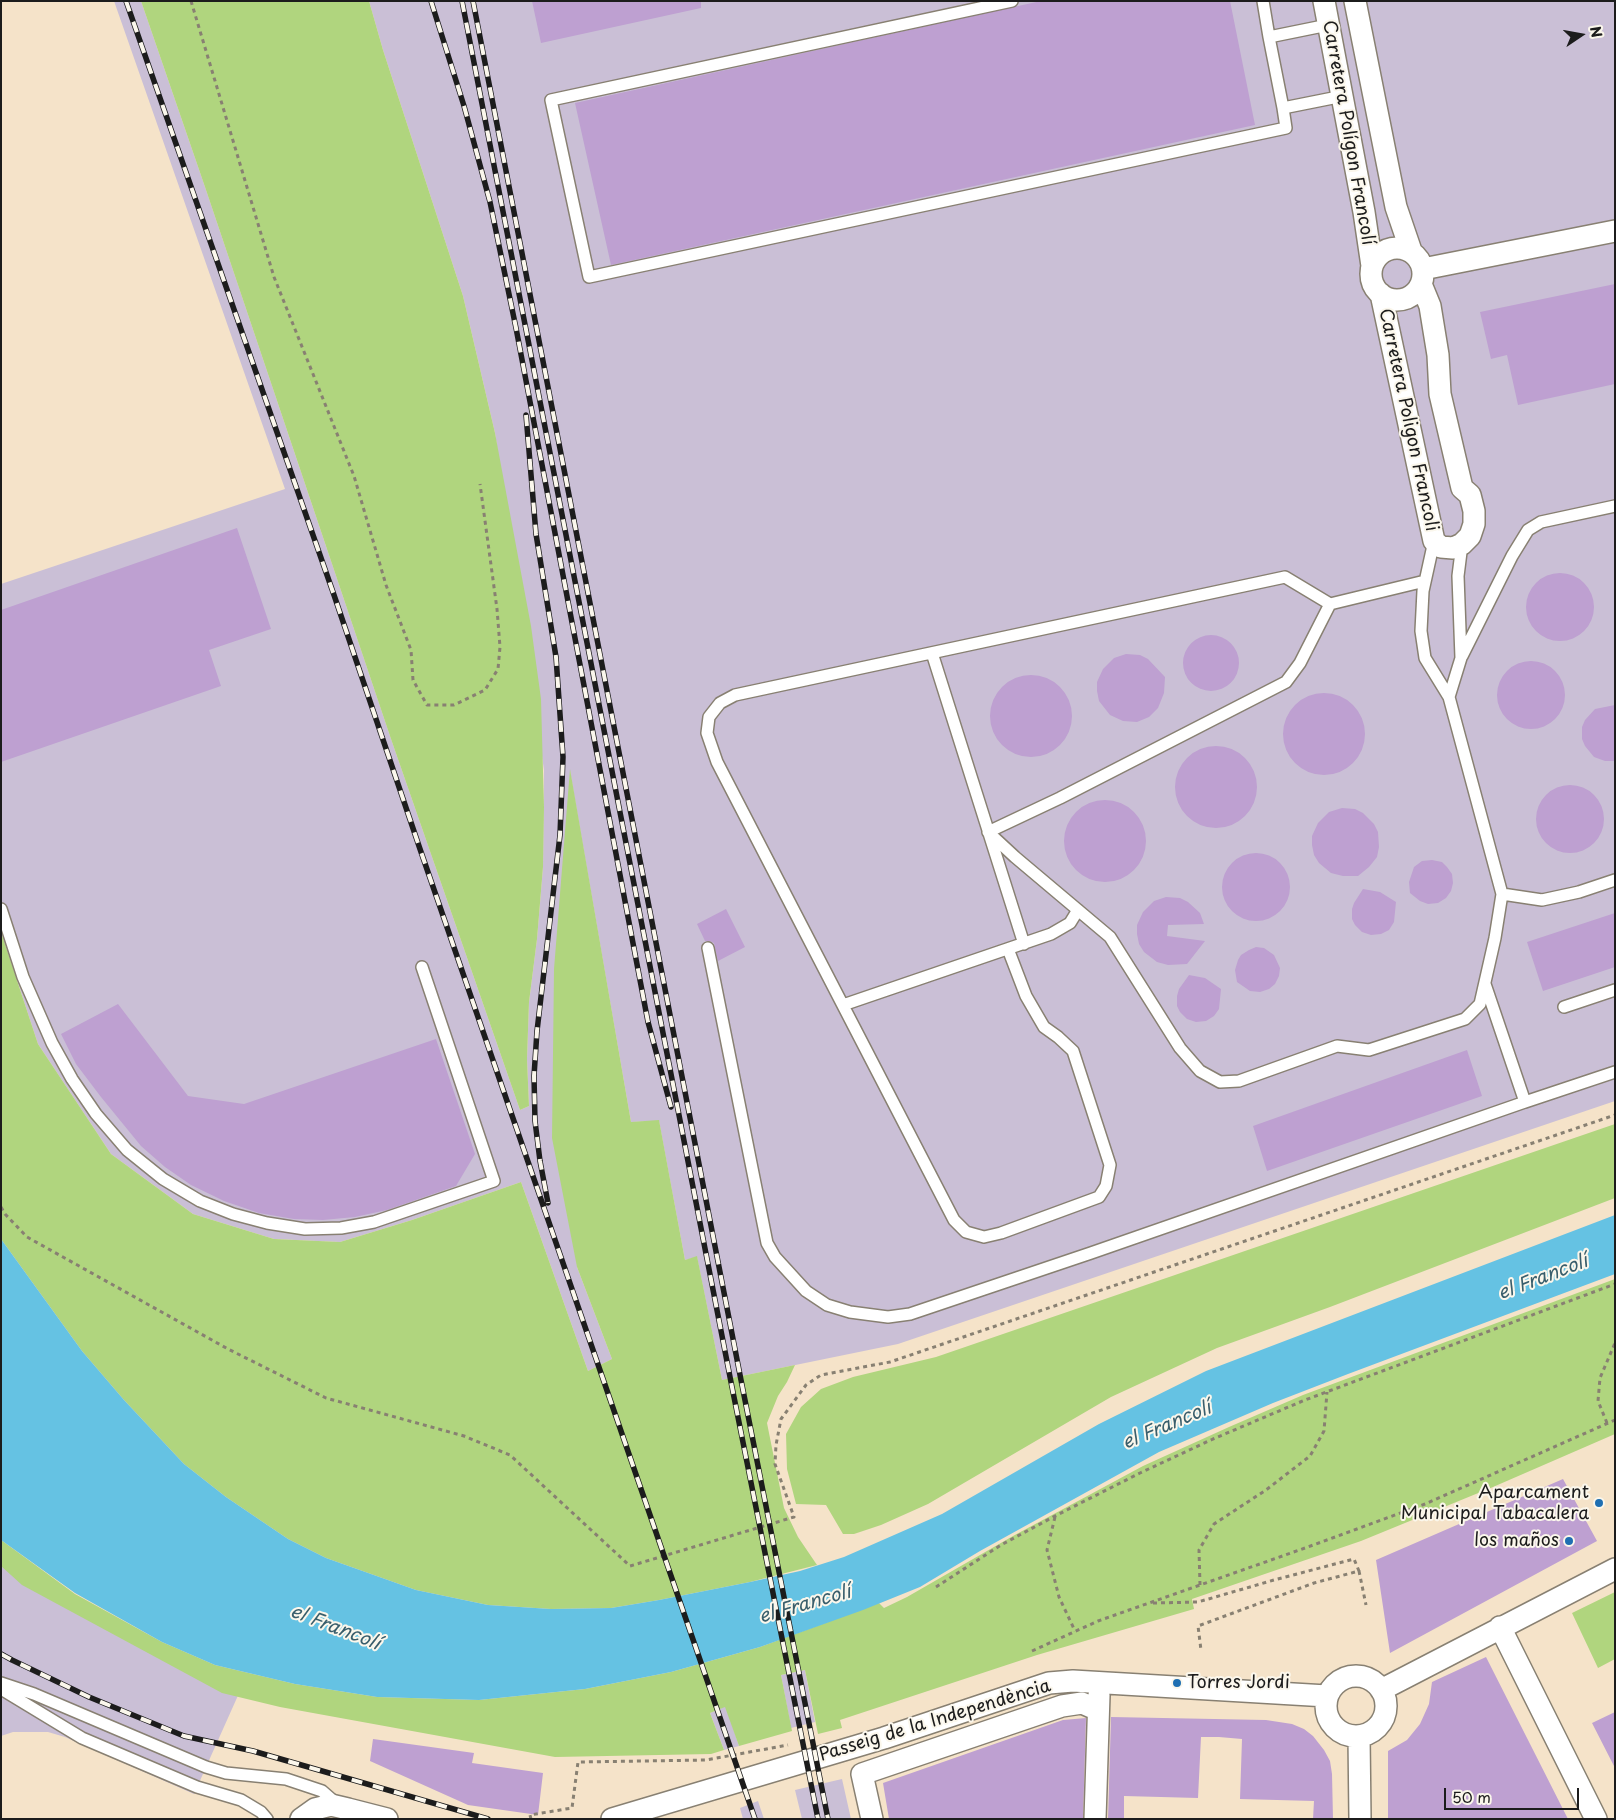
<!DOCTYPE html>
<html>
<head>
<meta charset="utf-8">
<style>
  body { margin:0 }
  #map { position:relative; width:1616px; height:1820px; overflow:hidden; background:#f5e3c9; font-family:"Playpen Sans",sans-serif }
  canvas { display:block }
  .frame { position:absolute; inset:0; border:2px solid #1c1c1c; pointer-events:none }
  .north { position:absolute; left:1556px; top:10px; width:50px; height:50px; -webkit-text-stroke:4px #fbf7ec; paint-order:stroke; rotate:78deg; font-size:14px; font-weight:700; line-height:20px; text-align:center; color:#1c1c1c }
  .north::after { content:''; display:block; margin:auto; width:18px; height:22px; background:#1c1c1c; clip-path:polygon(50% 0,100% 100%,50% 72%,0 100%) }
  .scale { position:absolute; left:1444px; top:1788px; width:135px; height:22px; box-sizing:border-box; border:2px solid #1c1c1c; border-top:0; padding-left:6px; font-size:15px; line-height:18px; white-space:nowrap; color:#1c1c1c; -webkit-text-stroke:4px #fbf7ec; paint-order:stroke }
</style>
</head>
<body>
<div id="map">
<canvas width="1616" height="1820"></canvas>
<div class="frame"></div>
<div class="north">N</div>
<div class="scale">50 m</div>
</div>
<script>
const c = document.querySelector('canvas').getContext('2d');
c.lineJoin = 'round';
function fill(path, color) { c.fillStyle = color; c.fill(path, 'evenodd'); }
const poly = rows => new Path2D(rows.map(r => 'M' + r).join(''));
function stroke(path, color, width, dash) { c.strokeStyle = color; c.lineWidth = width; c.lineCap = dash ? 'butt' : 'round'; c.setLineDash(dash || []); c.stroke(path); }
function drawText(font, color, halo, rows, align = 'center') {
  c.font = font + ' "Playpen Sans",sans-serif'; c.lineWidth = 4; c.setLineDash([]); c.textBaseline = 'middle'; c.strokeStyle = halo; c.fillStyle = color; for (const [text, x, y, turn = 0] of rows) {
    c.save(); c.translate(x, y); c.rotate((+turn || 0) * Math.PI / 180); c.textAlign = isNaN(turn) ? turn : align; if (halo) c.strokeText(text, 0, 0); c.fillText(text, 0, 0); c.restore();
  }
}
fill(poly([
  [114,1,141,1,205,187,391,739,520,1110,529,1106,527,1059,529,1002,537,939,543,867,544,770,495,433,463,296,383,50,369,1,1615,1,1615,1101,898,1344,722,1380,697,1257,685,1260,659,1121,631,1122,570,771,577,1267,612,1359,588,1371,521,1182,412,1220,340,1242,274,1239,193,1214,111,1154,38,1044,1,932,1,584,285,489],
  [1,1563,240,1691,194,1794,65,1737,48,1732,13,1732,1,1736],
  [805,1670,815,1722,791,1728,781,1675],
  [726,1706,739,1746,724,1750,710,1713],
  [842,1779,851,1819,802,1819,795,1790],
  [758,1801,764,1819,743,1819,740,1808]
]), '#cabfd6');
fill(poly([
  [141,1,369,1,383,50,463,296,495,433,531,626,541,699,544,807,543,867,537,939,529,1002,527,1059,529,1106,520,1110,391,739,205,187],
  [570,769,631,1122,659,1120,685,1260,697,1256,722,1380,795,1365,787,1382,778,1396,767,1423,784,1508,798,1537,817,1565,750,1582,659,1600,611,1608,551,1609,488,1605,416,1590,326,1558,288,1539,226,1497,184,1464,124,1400,82,1351,1,1239,1,932,38,1044,111,1154,193,1214,274,1239,340,1242,412,1220,521,1182,588,1371,612,1359,577,1267,552,1138,554,969],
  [1615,1124,1615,1198,1330,1307,1217,1348,1111,1397,928,1504,881,1525,854,1534,843,1534,826,1505,796,1504,787,1469,786,1434,801,1407,821,1389,853,1377,936,1357],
  [1615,1279,1615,1434,1493,1487,1361,1541,1192,1599,1194,1609,1037,1655,840,1720,842,1728,818,1734,805,1670,781,1675,792,1731,739,1746,725,1707,710,1713,724,1750,711,1754,555,1757,280,1707,222,1693,22,1585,1,1566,1,1540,75,1594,162,1642,215,1665,295,1684,377,1697,479,1700,585,1689,671,1672,760,1647,879,1603,884,1608,907,1597,1013,1536,1143,1466,1229,1427,1303,1395],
  [1615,1592,1615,1659,1598,1668,1572,1613]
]), '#b0d57e');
fill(poly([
  [1615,1215,1615,1274,1348,1374,1273,1403,1159,1452,980,1551,920,1587,863,1610,760,1647,671,1672,585,1689,479,1700,377,1697,295,1684,215,1665,162,1642,75,1593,1,1540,1,1239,82,1351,124,1400,184,1464,226,1497,288,1539,326,1558,416,1590,488,1605,551,1609,611,1608,659,1600,750,1582,800,1571,844,1557,942,1514,1099,1424,1206,1371]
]), '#65c2e3');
fill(poly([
  [532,1,701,1,701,8,541,43],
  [1041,1,1230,1,1255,125,611,265,575,103],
  [1615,284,1615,384,1518,405,1507,355,1491,359,1480,312],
  [237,528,271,629,209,650,221,686,1,762,1,610],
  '1526 607a34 34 0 1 1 68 0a34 34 0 1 1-68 0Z',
  '1183 663a28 28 0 1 1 56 0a28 28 0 1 1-56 0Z',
  [1126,654,1140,655,1148,659,1165,677,1164,693,1158,708,1149,717,1137,722,1123,721,1110,715,1099,701,1097,691,1097,682,1103,669,1114,658],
  '1497 695a34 34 0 1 1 68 0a34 34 0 1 1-68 0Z',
  '990 716a41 41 0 1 1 82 0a41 41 0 1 1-82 0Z',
  '1283 734a41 41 0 1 1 82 0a41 41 0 1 1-82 0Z',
  [1615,705,1615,761,1605,761,1594,757,1585,746,1582,739,1582,727,1585,720,1595,709],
  '1175 787a41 41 0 1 1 82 0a41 41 0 1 1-82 0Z',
  '1536 819a34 34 0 1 1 68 0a34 34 0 1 1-68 0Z',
  '1064 841a41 41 0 1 1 82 0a41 41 0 1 1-82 0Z',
  [1342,808,1355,809,1363,813,1374,824,1378,832,1379,847,1377,857,1369,867,1358,876,1343,876,1331,873,1319,863,1314,855,1312,845,1312,836,1318,823,1329,812],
  '1222 887a34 34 0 1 1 68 0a34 34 0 1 1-68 0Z',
  [1432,860,1442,862,1447,867,1452,874,1453,883,1451,891,1446,898,1438,903,1428,904,1420,901,1410,893,1409,882,1414,867,1422,861],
  [1363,889,1380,892,1396,902,1394,922,1389,930,1381,934,1371,935,1362,932,1355,925,1352,919,1352,909,1354,903],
  [1166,897,1180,898,1188,902,1200,913,1204,924,1168,925,1167,936,1205,941,1187,964,1168,965,1157,962,1144,952,1139,944,1137,934,1137,925,1143,912,1154,901],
  [726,909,745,947,718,961,714,943,710,941,705,941,697,924],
  [1615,913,1615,967,1543,991,1527,942],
  [1256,947,1264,948,1274,955,1280,968,1279,976,1275,984,1269,989,1260,992,1250,991,1237,982,1235,970,1238,960,1241,955,1249,950],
  [1189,975,1205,978,1221,989,1219,1009,1214,1016,1206,1021,1196,1022,1187,1019,1180,1012,1177,1006,1177,996,1179,989],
  [118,1004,188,1096,244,1104,436,1039,475,1154,456,1186,387,1210,355,1217,323,1220,294,1219,259,1213,224,1201,191,1185,165,1167,141,1146,101,1097,76,1064,61,1034],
  [1467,1050,1482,1096,1267,1171,1253,1126],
  [1563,1479,1597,1541,1390,1653,1376,1560],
  [1486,1657,1568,1819,1388,1819,1388,1751,1407,1740,1420,1724,1429,1704,1432,1682],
  [1615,1712,1615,1768,1592,1723],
  [1111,1717,1266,1720,1292,1724,1304,1729,1313,1736,1324,1750,1330,1761,1332,1774,1333,1819,1313,1819,1314,1801,1240,1799,1242,1739,1219,1737,1201,1737,1198,1798,1124,1796,1124,1819,1108,1819],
  [1086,1718,1083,1819,889,1819,883,1783,1063,1720],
  [373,1739,474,1753,472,1763,543,1773,538,1815,468,1805,370,1761]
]), '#bea0d1');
const service = poly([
  [1012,1,551,100,589,277,1286,128,1283,108,1343,96],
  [1263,1,1269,37,1328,25],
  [1269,37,1283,108],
  [1434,541,1423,591,1421,631,1425,658,1449,697,1461,658,1458,576,1462,544],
  [1330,604,1300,663,1286,682,1060,798,988,832,1015,857,1110,937,1180,1048,1200,1071,1220,1082,1239,1081,1337,1046,1369,1050,1465,1019,1480,1004,1495,938,1502,894,1449,697],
  [932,653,1024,944],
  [1462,656,1512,556,1528,530,1541,522,1615,506],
  [1502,894,1542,900,1579,892,1615,880],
  [1,909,23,977,52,1043,72,1079,96,1114,127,1150,163,1179,200,1201,233,1214,267,1223,305,1229,341,1228,374,1222,494,1181,422,967],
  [708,948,767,1243,775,1257,806,1291,827,1305,850,1312,888,1317,910,1314,1091,1253,1525,1102,1485,984],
  [1008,949,1026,996,1044,1027,1058,1037,1073,1051,1110,1165,1106,1186,1099,1197,1001,1233,984,1237,966,1232,954,1220,717,762,707,733,709,717,720,703,735,695,1285,577,1330,604,1425,581],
  [843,1005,1051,934,1070,923,1078,910],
  [1564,1007,1615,990],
  [1525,1102,1615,1072],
  [1,1683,34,1694,206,1767,226,1773,286,1779,322,1791,338,1805],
  [1,1689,82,1738,197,1787,241,1800,261,1812,267,1819]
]);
const minor = poly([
  [1324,1,1364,212,1372,266],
  [1355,1,1396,207,1411,251],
  '1371 274a26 26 0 1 1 52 0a26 26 0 1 1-52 0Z',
  [1423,269,1615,231],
  [1381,294,1434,541,1441,547,1453,548,1462,544,1470,536,1474,524,1474,511,1470,495,1462,488,1440,394,1438,355,1430,306,1421,284],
  [1500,1627,1596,1819],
  '1326 1706a30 30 0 1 1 60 0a30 30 0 1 1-60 0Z',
  [1381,1690,1615,1569],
  [1359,1736,1360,1819],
  [348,1809,387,1819],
  [301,1819,315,1809,331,1805,348,1809,360,1819],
  [612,1819,884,1738,1049,1683,1073,1681,1327,1696],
  [872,1819,862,1774,1062,1706,1082,1703,1098,1710],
  [1095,1819,1099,1695]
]);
stroke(service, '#888072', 14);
stroke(minor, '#888072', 24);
stroke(poly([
  [191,1,274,277,354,476,386,585,411,650,413,680,427,705,454,705,485,690,498,669,500,647,497,609,480,484],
  [1,1207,5,1214,27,1237,228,1349,326,1398,464,1436,510,1455,630,1566,794,1517,775,1464,776,1445,781,1419,806,1385,821,1375,890,1362,1615,1115],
  [1607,1423,1598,1401,1600,1378,1615,1343],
  [1055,1517,1047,1550,1059,1597,1075,1631],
  [1359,1571,1366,1605],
  [1200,1585,1199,1550,1214,1524,1266,1490,1310,1456,1324,1431,1327,1392],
  [936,1587,1001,1545,1055,1516,1140,1473,1213,1439,1305,1400,1615,1284],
  [1153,1603,1198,1602,1274,1580,1354,1559,1359,1571,1314,1583,1198,1626,1201,1650],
  [1032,1651,1098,1621,1305,1548,1425,1504,1615,1420],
  [531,1819,530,1815,572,1808,578,1762,706,1760,788,1745]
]), '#888072', 3, [4, 4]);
stroke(service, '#fff', 11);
stroke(minor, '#fff', 21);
const rail = poly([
  [126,1,334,595,420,849,755,1819],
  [431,1,464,106,490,202,516,328,648,1022,671,1107],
  [462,1,731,1382,818,1819],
  [473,1,741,1380,828,1819],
  [526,415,536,534,556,657,563,757,560,835,537,1031,534,1076,535,1121,540,1161,548,1203],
  [1,1654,12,1660,89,1697,184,1736,253,1751,488,1819]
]);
stroke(rail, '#1c1c1c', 5.5);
stroke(rail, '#fbf7ec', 4, [11]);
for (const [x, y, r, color] of [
  [1599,1503,5,"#1f6fb2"],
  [1569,1541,5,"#1f6fb2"],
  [1177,1683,5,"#1f6fb2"]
]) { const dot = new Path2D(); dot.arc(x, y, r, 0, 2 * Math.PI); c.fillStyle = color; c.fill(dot); stroke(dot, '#fbf7ec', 2); }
drawText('18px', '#1c1c1c', '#fbf7ec', [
  ["Carretera Polígon Francolí",1348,133,80],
  ["Carretera Poligon Francoli",1408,420,78],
  ["Passeig de la Independència",935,1721,-17]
]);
drawText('18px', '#1c1c1c', '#fbf7ec', [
  ["Aparcament",1589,1493],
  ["Municipal Tabacalera",1589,1514],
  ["los maños",1559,1541],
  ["Torres Jordi",1187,1683,"left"]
], 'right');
drawText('italic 19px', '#395e6c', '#fbf7ec', [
  ["el Francolí",1543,1278,-21],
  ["el Francolí",1167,1426,-23],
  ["el Francolí",805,1605,-16],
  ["el Francolí",335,1628,21]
]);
</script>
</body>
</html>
